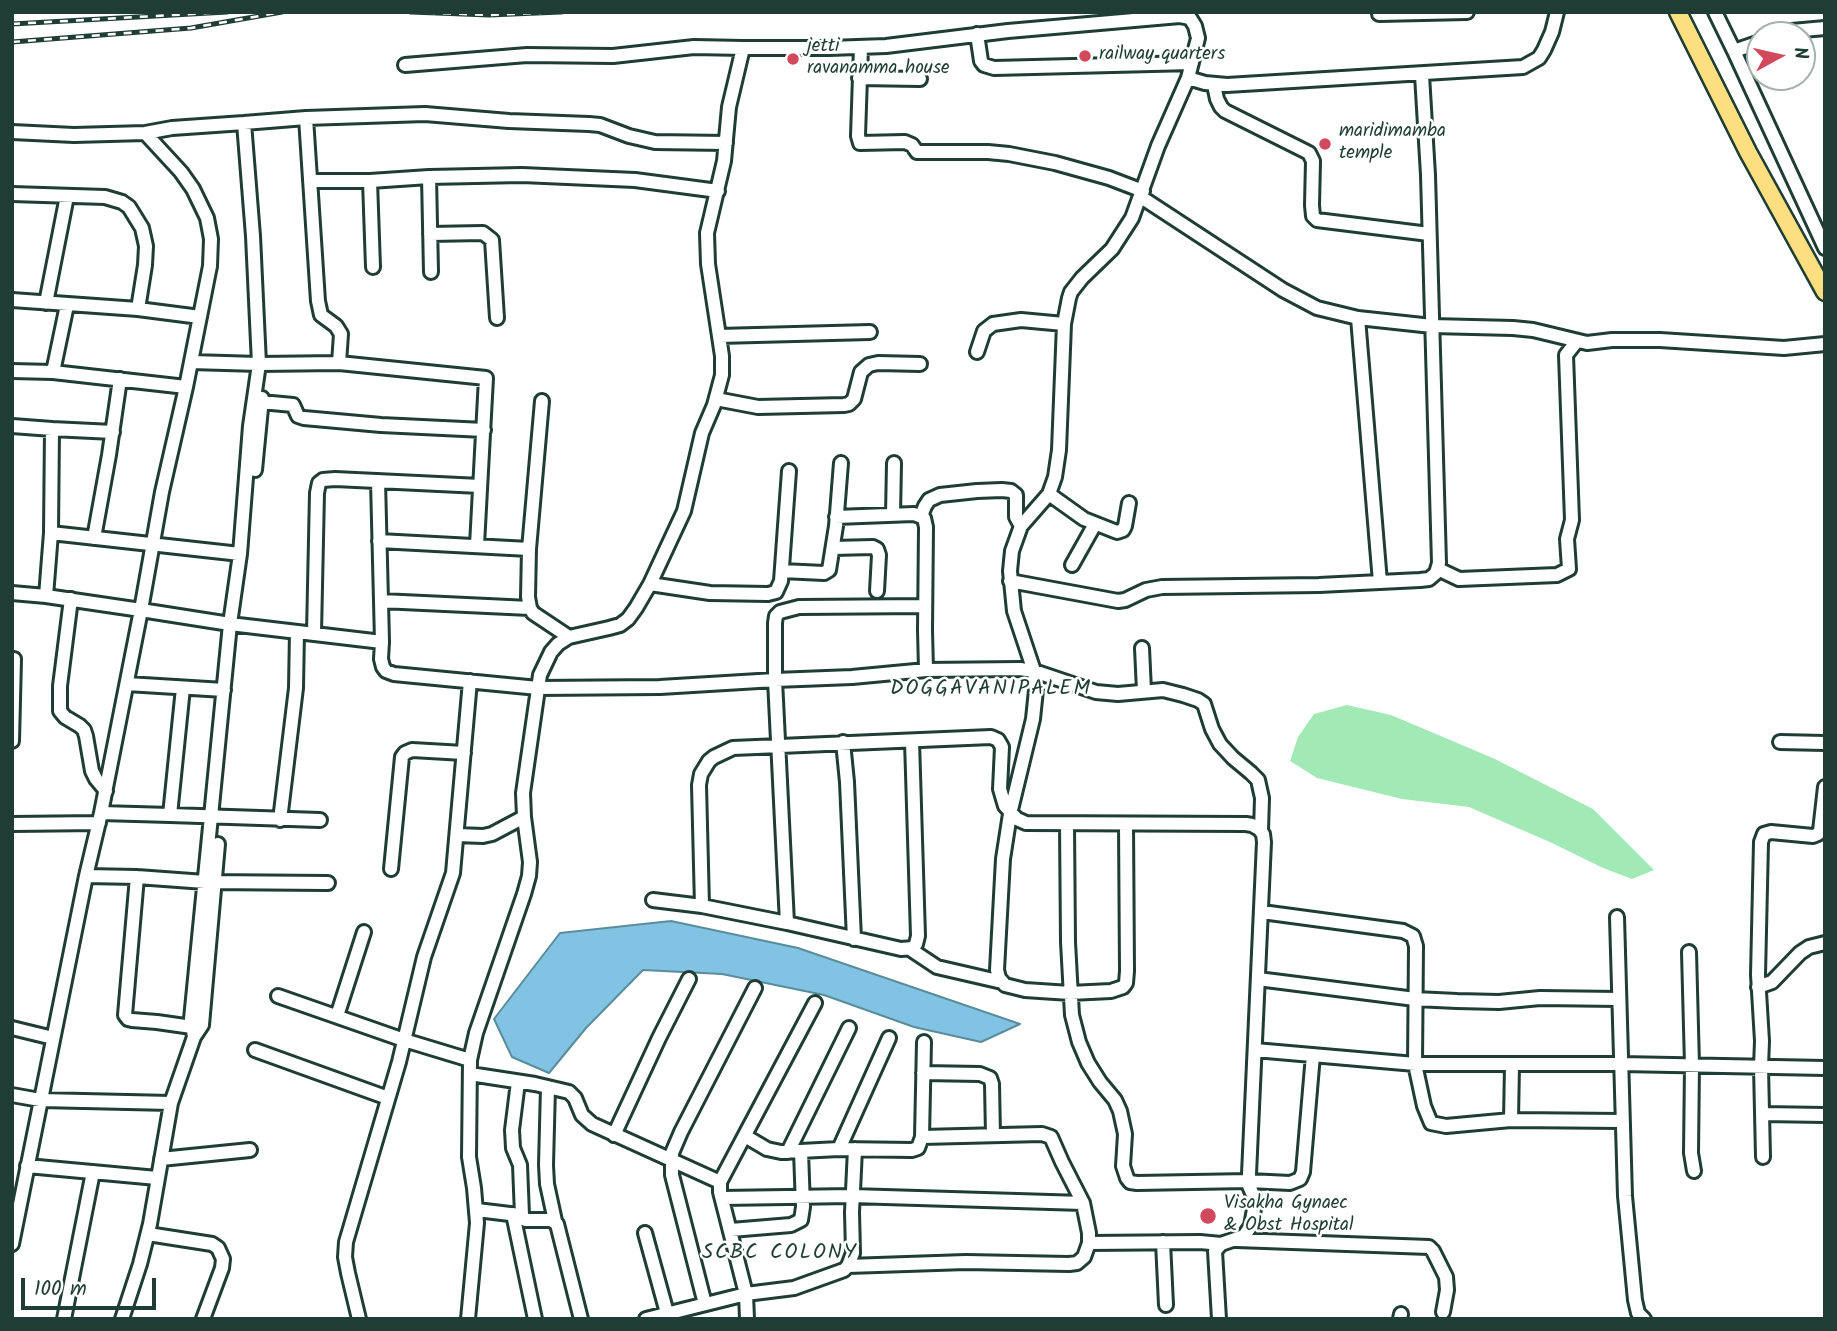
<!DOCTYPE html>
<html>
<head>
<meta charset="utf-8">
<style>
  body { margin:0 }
  #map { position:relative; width:1837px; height:1331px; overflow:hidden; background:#fff; font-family:Kalam,sans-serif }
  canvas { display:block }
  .frame { position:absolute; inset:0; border:14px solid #1f3d34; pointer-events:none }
  .north { position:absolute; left:1746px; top:21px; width:70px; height:70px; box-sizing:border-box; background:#fff; border:2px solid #a5b1ae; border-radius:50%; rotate:82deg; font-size:19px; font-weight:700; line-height:28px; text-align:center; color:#1f3d34 }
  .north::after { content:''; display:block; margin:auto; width:24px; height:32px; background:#d1495b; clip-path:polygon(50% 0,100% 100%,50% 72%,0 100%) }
  .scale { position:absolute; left:21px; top:1278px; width:135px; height:32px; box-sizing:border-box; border:4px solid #1f3d34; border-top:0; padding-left:9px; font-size:21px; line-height:24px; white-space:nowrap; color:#1f3d34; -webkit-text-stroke:5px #fff; paint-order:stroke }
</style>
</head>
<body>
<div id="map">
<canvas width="1837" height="1331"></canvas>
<div class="frame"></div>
<div class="north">N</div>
<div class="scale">100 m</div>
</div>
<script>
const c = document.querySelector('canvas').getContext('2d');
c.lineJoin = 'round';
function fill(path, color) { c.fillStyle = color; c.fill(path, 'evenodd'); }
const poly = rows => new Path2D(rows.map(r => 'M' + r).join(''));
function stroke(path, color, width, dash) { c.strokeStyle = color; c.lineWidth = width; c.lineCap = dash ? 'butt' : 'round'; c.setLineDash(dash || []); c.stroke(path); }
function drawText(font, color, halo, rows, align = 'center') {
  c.font = font + ' Kalam,sans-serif'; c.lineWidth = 5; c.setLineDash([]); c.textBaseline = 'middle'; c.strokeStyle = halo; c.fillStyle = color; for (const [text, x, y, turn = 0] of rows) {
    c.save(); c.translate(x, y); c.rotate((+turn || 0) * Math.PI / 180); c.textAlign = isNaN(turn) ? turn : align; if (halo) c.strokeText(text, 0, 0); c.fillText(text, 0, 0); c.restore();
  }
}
fill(poly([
  [1347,705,1391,715,1495,759,1593,809,1654,870,1632,879,1603,868,1552,843,1469,807,1402,799,1317,778,1290,761,1298,737,1314,714]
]), '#a3e9b6');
const water = poly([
  [671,921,798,948,1020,1024,981,1042,914,1027,824,995,722,974,643,970,586,1028,549,1073,512,1057,494,1019,560,933,671,921]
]);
fill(water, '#82c2e2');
stroke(water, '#5a8d9c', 2);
const minor = poly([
  [1715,12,1734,51,1760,42],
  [1379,14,1467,12],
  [977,34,981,61,984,65,994,68,1192,63],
  [1781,35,1792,31,1825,28],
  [861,47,858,136,860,143,905,142,912,145,917,152,988,152,1009,154,1055,163,1109,178,1143,191],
  [1734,51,1825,248],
  [405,65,527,55,613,56,694,47,743,48],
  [859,78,920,79],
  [1188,78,1205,83,1227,85,1523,67,1539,58,1544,50,1552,32,1557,12],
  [1214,85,1217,99,1221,107,1225,111,1309,153,1313,161,1312,205,1313,216,1317,220,1429,234],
  [306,118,318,301,321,315,336,326,341,334,339,363],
  [244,123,306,118,425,114,509,121,589,124,600,125,629,136,655,142,726,143],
  [12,132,74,135,145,133,172,128,244,123,253,236,259,364,250,426,240,554,230,624,191,1019,194,1037],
  [429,177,431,272],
  [310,181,370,181,429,177,522,175,635,180,718,191],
  [370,181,373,267],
  [12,194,105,197,122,202,129,207,142,228,146,246,145,265,138,309],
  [1141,197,1283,290,1317,308,1358,318,1432,326,1513,328,1533,330,1587,343,1612,340,1660,340,1784,348,1825,344],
  [430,234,483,233,492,240,497,318],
  [12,300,138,309,200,317],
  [46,303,67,196],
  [1358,318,1380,582],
  [719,336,870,332],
  [977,352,984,331,993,324,1021,320,1064,324],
  [191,362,259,364,339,363,486,378,477,545],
  [12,371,53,372,67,305],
  [53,372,186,387,210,266,211,239,207,218,193,189,181,172,145,133],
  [186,387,162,492,141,610,230,624,382,642,381,659,383,667,386,671,394,674,538,688,660,687,775,680,787,923],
  [716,399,758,407,844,405,849,404,854,399,861,372,869,365,878,363,920,364],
  [542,401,529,549,528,597,530,608,533,613,569,637],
  [261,402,293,405,298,416,304,418,381,425,484,430],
  [12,426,52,429,51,533,46,596,12,593],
  [52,429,113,432],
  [255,470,262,398],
  [378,481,381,601],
  [1049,494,1084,519,1117,532,1123,530,1125,526,1129,503],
  [893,515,894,463],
  [921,516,925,506,929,500,940,495,977,491,1002,490,1011,491,1016,495,1016,517,1021,526],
  [836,517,914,514,924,518,926,527,925,630,926,670],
  [51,533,240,554],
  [94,538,109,455,120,379],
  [379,541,529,549],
  [833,548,873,547,877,549,879,555,877,591],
  [1072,565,1095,524],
  [1438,569,1459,579,1557,575,1569,569,1567,539,1572,520,1566,355,1577,341],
  [782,571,824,573,829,570,836,526,841,463],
  [1010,581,1118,601,1125,600,1146,590,1162,587,1319,585,1420,580,1429,579,1436,573,1439,563,1428,175,1422,75],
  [650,584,710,593,768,594,776,592,781,581,789,471],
  [46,596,141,610,101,813,170,815],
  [71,599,60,686,60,711,65,717,80,726,84,730,86,736,92,771,96,779,106,791],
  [925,606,799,607,780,612,776,616,775,623,775,680,852,677,926,670,1020,669,1034,671,1096,692,1118,694,1163,690,1183,695,1198,700,1204,704,1212,729,1220,744,1233,758,1251,773,1258,780,1262,798,1261,831],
  [314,633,317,493,319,483,323,480,335,479,480,486],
  [382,642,381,601,530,608],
  [1142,648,1144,691],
  [127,684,224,690],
  [183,688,170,815,320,820],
  [12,741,14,659],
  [843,742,847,782,854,939],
  [1780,742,1825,743],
  [280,820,296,688,297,632],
  [12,824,99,823],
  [1067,825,1068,942,1072,1015,1079,1042,1088,1063,1100,1082,1115,1100,1120,1111,1125,1134,1123,1166,1127,1178,1130,1182,1137,1183,1249,1181,1290,1183,1300,1179,1303,1172,1313,1055],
  [457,835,483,836,492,834,524,817],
  [391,869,402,757,405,753,412,750,464,753],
  [86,876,137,877,205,882,328,883],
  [137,877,125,1015,128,1019,132,1020,157,1022,192,1027],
  [653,900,702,906,787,923,901,949,913,948,916,944,918,936,912,741],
  [702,906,699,785,701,774,709,761,714,757,733,748,991,737,998,740,1002,747,1000,789,1005,806,1017,819,1026,823,1246,824,1252,825,1259,829,1263,834,1264,842,1249,1174,1249,1186,1254,1197,1254,1209,1251,1226,1244,1236,1221,1244,1215,1251,1219,1319],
  [1262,912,1403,931,1413,936,1416,946,1415,1064,1424,1106,1431,1123,1446,1126,1511,1120,1622,1121],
  [1617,917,1625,1196,1635,1300,1638,1313,1644,1319],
  [910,949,937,967,1002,982],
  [1689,952,1692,1065,1691,1153,1694,1171],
  [1258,979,1415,999,1457,1001,1499,1002,1540,998,1619,999],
  [1758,987,1772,982,1800,953,1809,947,1825,943],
  [278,996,404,1040,470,1060],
  [337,1016,364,932],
  [12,1028,53,1038],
  [255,1050,388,1098],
  [1255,1050,1415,1064,1621,1064,1825,1068],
  [923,1073,980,1074,990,1078,992,1084,993,1135],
  [470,1074,535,1084,569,1092,575,1098,582,1115,592,1124,720,1182],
  [518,1082,512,1130,513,1148,520,1165,522,1215,525,1220,551,1220,557,1224,581,1319],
  [548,1087,546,1165,547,1184,555,1221],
  [12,1095,40,1100,171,1103],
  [1762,1114,1825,1115],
  [1511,1120,1512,1065],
  [614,1135,659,1038,689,979],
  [745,1136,767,1149,781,1152,839,1149,912,1150,918,1148,922,1137,924,1042],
  [839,1149,889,1038],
  [788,1152,849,1028],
  [1763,1157,1761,1067,1762,1041,1758,975,1761,842,1764,834,1771,832,1813,836,1818,834,1820,831,1825,787],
  [161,1159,250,1150],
  [27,1166,157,1178],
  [722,1198,852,1196,1083,1203],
  [477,1210,518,1215],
  [513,1214,535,1319],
  [731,1230,791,1225,801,1220,803,1207,801,1151],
  [645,1233,667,1313],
  [148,1234,212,1244,218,1248,223,1259,222,1268,203,1319],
  [1237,1240,1429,1247,1433,1251,1446,1277,1447,1290,1443,1312],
  [1163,1242,1166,1305],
  [1089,1243,1200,1242,1221,1244],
  [12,1244,86,876,101,813],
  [848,1266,966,1262,1069,1264,1077,1263,1084,1257,1089,1243,1089,1233,1083,1203,1062,1162,1051,1137,1042,1134,922,1137],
  [705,1304,672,1175,672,1153,681,1132,755,988],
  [64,1319,93,1172],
  [122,1319,140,1264,150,1224,171,1103,194,1037,202,1025,218,844],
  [359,1319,348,1273,345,1257,346,1242,399,1062,424,957,453,873,470,681],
  [468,1319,477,1223,474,1188,469,1157,470,1060,476,1033,524,894,529,876,530,862,524,817,523,793,540,675,551,652,558,644,569,637,609,628,620,625,628,619,636,608,650,584,684,511,702,433,714,405,722,375,722,356,708,264,707,233,724,161,729,107,743,48,829,48,886,46,1008,31,1180,16,1190,18,1195,26,1198,38,1188,78,1158,146,1132,218,1112,249,1082,278,1071,292,1069,298,1064,324,1059,450,1055,477,1049,494,1021,526,1012,551,1010,571,1014,611,1034,671,1036,690,1033,719,1010,814,1003,859,997,970,999,978,1005,985,1025,990,1070,993,1111,991,1123,987,1126,983,1127,971,1126,824],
  [646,1319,746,1294,794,1288,844,1270,848,1266,853,1253,852,1212,855,1149],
  [747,1319,746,1294,720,1192,720,1182,815,1003],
  [1400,1319,1401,1314]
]);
const major = poly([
  [1678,12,1748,152,1825,292]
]);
stroke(minor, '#1f3d34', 18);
stroke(major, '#1f3d34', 21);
stroke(minor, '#fff', 12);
stroke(major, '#fedf80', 16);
const rail = poly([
  [411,12,489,15,561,12],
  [12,24,227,12],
  [12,42,191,28,282,12]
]);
stroke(rail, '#1f3d34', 5);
stroke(rail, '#fff', 2.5, [8]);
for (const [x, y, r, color] of [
  [1085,56,7,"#d1495b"],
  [793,59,7,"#d1495b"],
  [1325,144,7,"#d1495b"],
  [1208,1216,9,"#d1495b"]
]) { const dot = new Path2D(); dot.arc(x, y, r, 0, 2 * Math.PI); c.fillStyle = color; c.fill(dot); stroke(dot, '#fff', 2.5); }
drawText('19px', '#1f3d34', '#fff', [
  ["jetti",807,48],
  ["ravanamma house",807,70],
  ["railway quarters",1099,56],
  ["maridimamba",1339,133],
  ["temple",1339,155],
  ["Visakha Gynaec",1224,1205],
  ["& Obst Hospital",1224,1227]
], 'left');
c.letterSpacing = '2px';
drawText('21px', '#1f3d34', '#fff', [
  ["DOGGAVANIPALEM",991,690],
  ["SCBC COLONY",780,1254]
]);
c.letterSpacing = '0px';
</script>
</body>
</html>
